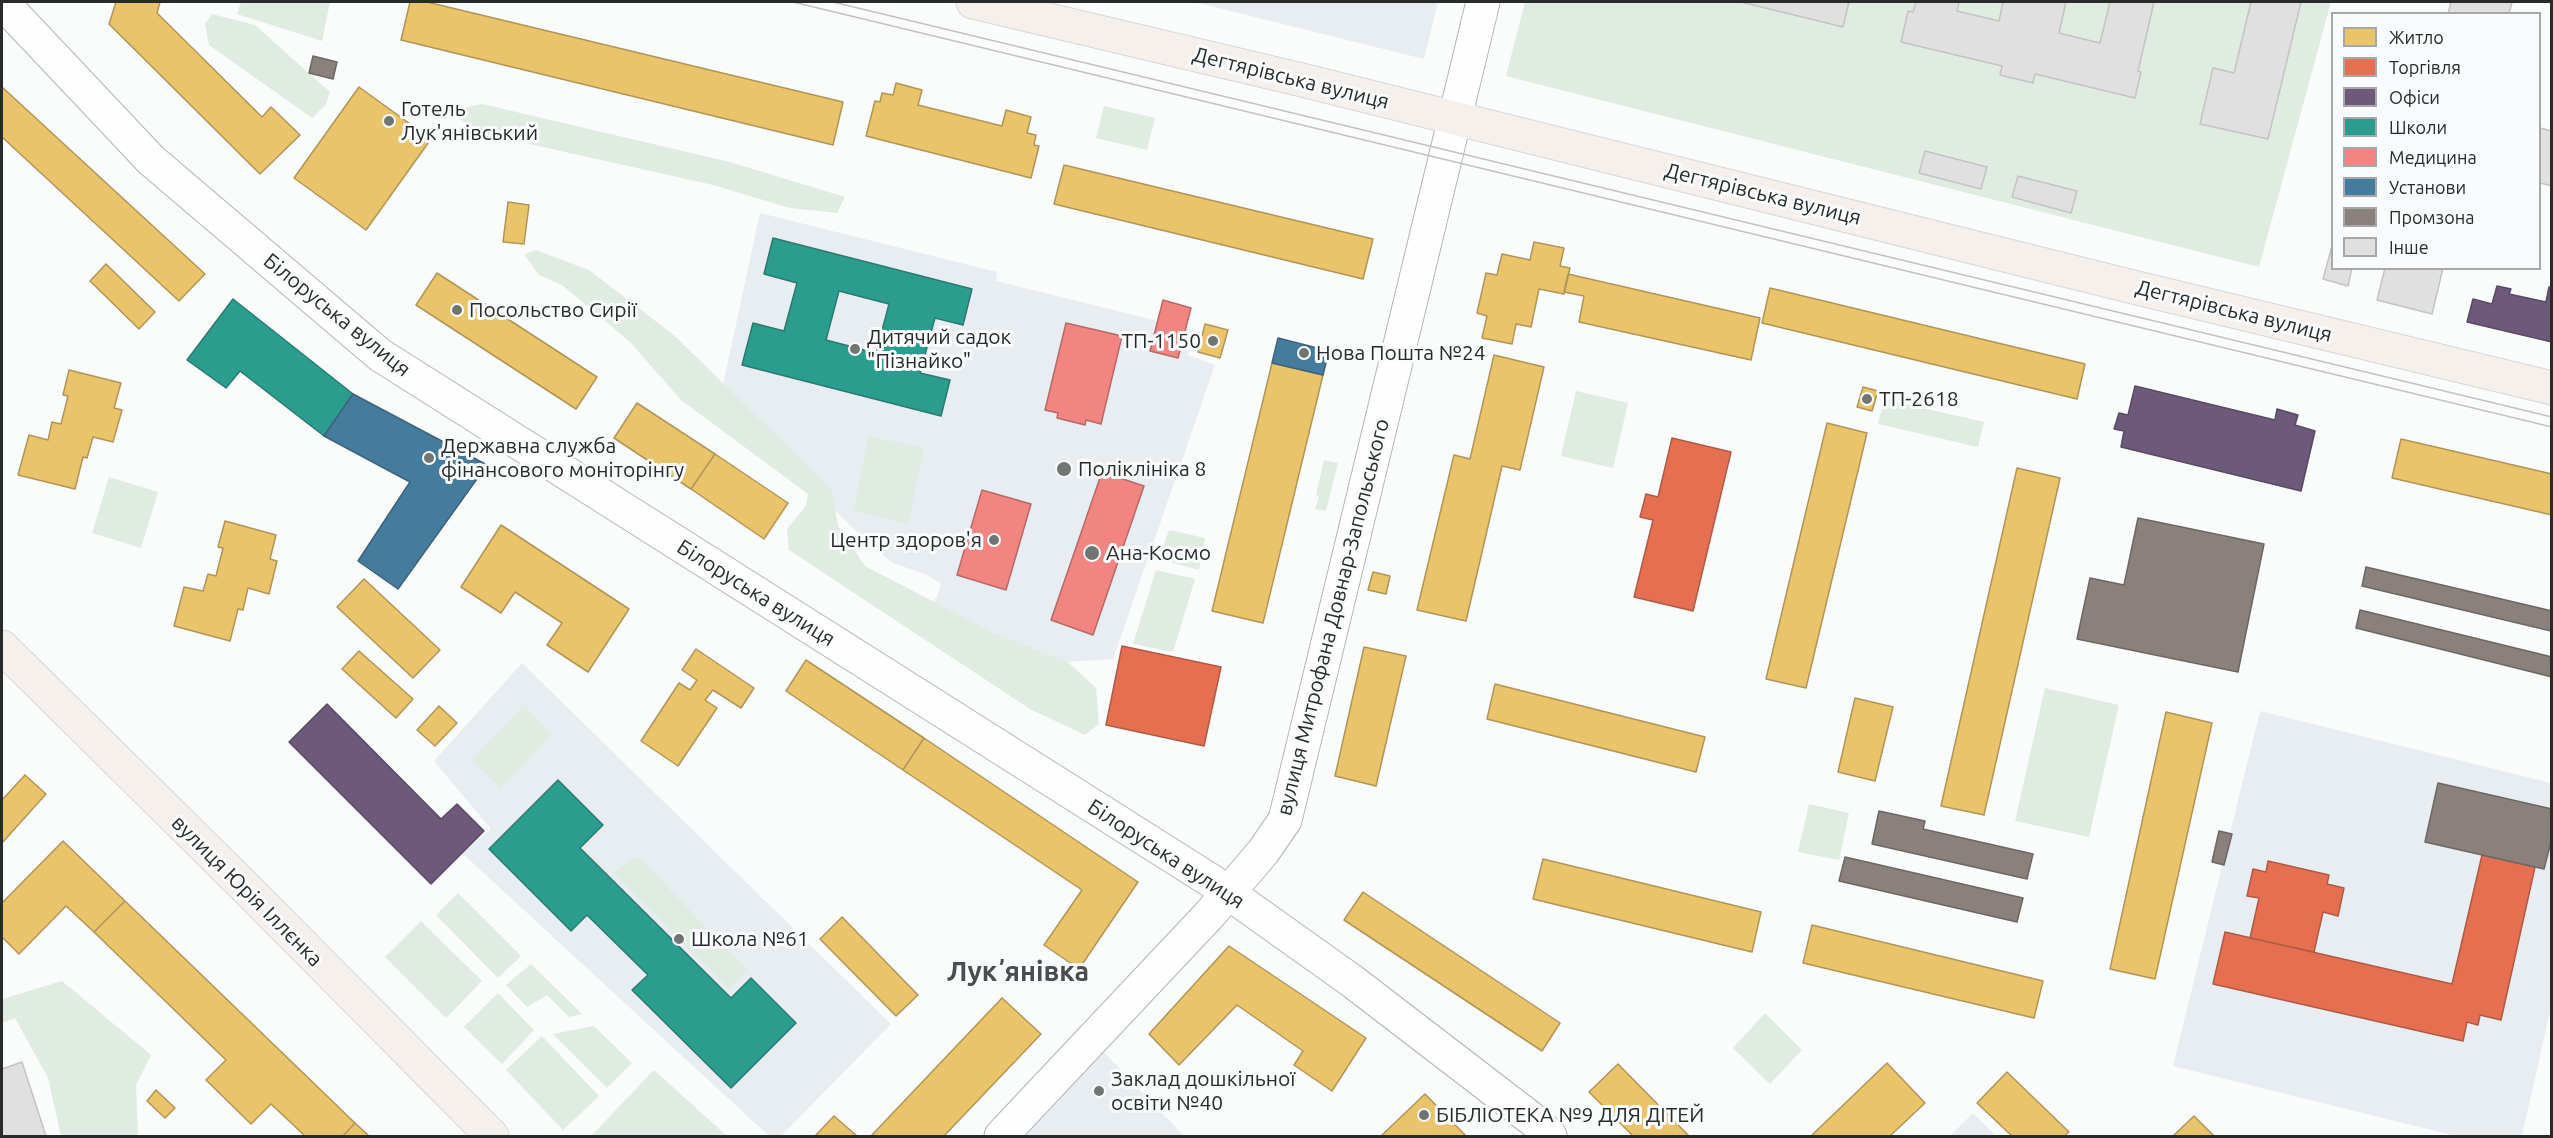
<!DOCTYPE html>
<html>
<head>
<meta charset="utf-8">
<style>
  body { margin:0 }
  #map { position:relative; width:2553px; height:1138px; overflow:hidden; background:#fafbfb; font-family:Ubuntu,sans-serif }
  canvas { display:block }
  .frame { position:absolute; inset:0; border:3px solid #292a2a; pointer-events:none }
  .legend { position:absolute; left:2331px; top:12px; width:210px; height:258px; box-sizing:border-box; background:#f9fbfc; border:2px solid #a6a7a8; margin:0; padding:8px 10px; list-style:none; font-size:18px; color:#292a2a }
  .legend li { display:flex; align-items:center; gap:12px; height:30px }
  .legend b { width:30px; border:2px solid #a6a7a8 }
</style>
</head>
<body>
<div id="map">
<canvas width="2553" height="1138"></canvas>
<div class="frame"></div>
<ul class="legend">
<li><b style="height:16px;background:#e9c46a"></b>Житло</li>
<li><b style="height:16px;background:#e76f51"></b>Торгівля</li>
<li><b style="height:16px;background:#6d597a"></b>Офіси</li>
<li><b style="height:16px;background:#2a9d8f"></b>Школи</li>
<li><b style="height:16px;background:#f28482"></b>Медицина</li>
<li><b style="height:16px;background:#457b9d"></b>Установи</li>
<li><b style="height:16px;background:#8a817c"></b>Промзона</li>
<li><b style="height:16px;background:#e0e0e0"></b>Інше</li>
</ul>
</div>
<script>
const c = document.querySelector('canvas').getContext('2d');
c.lineJoin = 'round';
function fill(path, color) { c.fillStyle = color; c.fill(path, 'evenodd'); }
const poly = rows => new Path2D(rows.map(r => 'M' + r).join(''));
function stroke(path, color, width, dash) { c.strokeStyle = color; c.lineWidth = width; c.lineCap = dash ? 'butt' : 'round'; c.setLineDash(dash || []); c.stroke(path); }
function drawText(font, color, halo, rows, align = 'center') {
  c.font = font + ' Ubuntu,sans-serif'; c.lineWidth = 6; c.setLineDash([]); c.textBaseline = 'middle'; c.strokeStyle = halo; c.fillStyle = color; for (const [text, x, y, turn = 0] of rows) {
    c.save(); c.translate(x, y); c.rotate((+turn || 0) * Math.PI / 180); c.textAlign = isNaN(turn) ? turn : align; if (halo) c.strokeText(text, 0, 0); c.fillText(text, 0, 0); c.restore();
  }
}
fill(poly([
  [1194,2,1438,2,1424,59],
  [760,213,997,272,996,281,1194,330,1188,355,1215,365,1113,659,1017,665,927,618,937,596,941,583,925,574,893,563,865,540,782,458,716,417],
  [522,663,891,1024,781,1136,769,1136,462,853,491,829,434,761],
  [2260,711,2551,783,2551,1007,2522,1136,2456,1136,2173,1066],
  [1098,1046,1184,1136,1017,1136],
  [1973,1113,1996,1136,1950,1136]
]), '#e8edf1');
fill(poly([
  [241,2,330,2,322,41,237,14],
  [1525,2,2331,2,2259,267,1506,76],
  [212,14,255,25,330,92,326,104,312,118,209,45,205,24],
  [482,104,730,162,845,197,837,213,790,208,713,185,471,131,453,110],
  [1104,106,1155,118,1147,150,1096,138],
  [536,250,589,270,675,336,832,491,838,526,865,566,992,632,1069,663,1096,688,1099,724,1085,735,1030,709,789,550,787,529,806,506,808,494,681,400,630,342,562,285,539,275,524,254],
  [1576,391,1628,403,1613,468,1561,456],
  [1884,399,1984,422,1978,447,1878,424],
  [869,436,924,448,908,523,853,511],
  [1324,460,1338,463,1326,511,1315,509,1319,496,1316,495],
  [109,477,158,492,141,548,92,533],
  [1169,530,1205,538,1199,570,1159,559],
  [1156,570,1195,579,1173,652,1133,644],
  [2045,688,2119,705,2089,837,2015,821],
  [523,706,552,734,501,788,471,760],
  [1809,804,1849,813,1839,860,1798,852],
  [638,857,747,969,729,989,612,872],
  [458,893,521,956,498,978,436,915],
  [421,921,482,981,446,1018,385,957],
  [531,964,582,1014,569,1017,547,995,527,1007,506,985],
  [62,981,151,1055,136,1085,138,1136,61,1136,48,1078,15,1018,2,1023,2,999],
  [498,993,534,1030,502,1064,464,1027],
  [1765,1013,1802,1050,1770,1084,1733,1048],
  [594,1026,632,1063,607,1088,553,1034],
  [542,1036,599,1096,563,1130,506,1070],
  [654,1070,727,1136,591,1136]
]), '#e0ece1');
const homes = poly([
  [116,2,160,2,157,13,262,117,271,107,300,135,260,174,109,24,116,2],
  [410,2,427,2,843,102,833,145,401,40,410,2],
  [896,83,922,90,918,105,1002,126,1006,110,1031,117,1027,133,1036,135,1034,145,1039,146,1031,178,866,136,875,101,880,102,882,93,893,95,896,83],
  [2,87,205,274,179,301,2,137,2,87],
  [359,87,431,139,366,230,294,178,359,87],
  [1064,165,1373,239,1363,279,1054,204,1064,165],
  [508,202,529,205,524,244,503,242,508,202],
  [1534,242,1564,248,1560,266,1570,268,1564,294,1539,289,1531,327,1516,324,1512,344,1482,338,1487,316,1477,313,1486,273,1497,275,1502,254,1530,260,1534,242],
  [106,264,155,312,139,329,90,281,106,264],
  [437,273,597,377,576,409,416,305,437,273],
  [1568,274,1760,318,1751,360,1579,322,1584,296,1564,292,1568,274],
  [1770,288,2085,364,2077,399,1762,323,1770,288],
  [1205,324,1228,330,1220,358,1198,352,1205,324],
  [1494,355,1544,367,1520,470,1502,466,1466,621,1417,610,1454,455,1470,459,1494,355],
  [1272,363,1323,375,1263,623,1212,611,1272,363],
  [69,370,121,383,114,408,122,410,113,442,93,437,87,458,83,457,75,489,18,475,29,435,48,440,52,422,61,424,68,396,63,395,69,370],
  [1863,387,1878,391,1872,411,1857,407,1863,387],
  [637,403,715,454,691,489,614,438,637,403],
  [1827,423,1867,433,1806,688,1766,679,1827,423],
  [2401,439,2552,474,2552,515,2392,478,2401,439],
  [715,454,788,503,764,539,691,489,715,454],
  [2017,468,2060,478,1984,815,1941,806,2017,468],
  [225,521,276,535,270,559,277,561,269,594,248,588,243,610,238,609,230,641,174,626,184,587,203,591,208,574,216,576,223,548,218,547,225,521],
  [501,525,629,609,588,672,547,645,562,623,515,592,501,613,461,587,501,525],
  [1373,572,1390,576,1386,594,1368,590,1373,572],
  [364,579,440,650,413,678,337,607,364,579],
  [1364,647,1406,656,1376,786,1335,776,1364,647],
  [696,649,754,688,741,708,713,690,705,700,717,708,678,766,641,741,679,683,690,690,697,680,682,670,696,649],
  [359,651,413,699,396,718,342,669,359,651],
  [806,660,924,738,903,770,786,691,806,660],
  [1495,684,1705,737,1696,772,1487,719,1495,684],
  [1855,698,1893,707,1875,781,1838,772,1855,698],
  [439,706,457,723,435,746,417,730,439,706],
  [2166,712,2212,723,2155,979,2110,969,2166,712],
  [924,738,1138,882,1079,969,1044,945,1082,890,903,770,924,738],
  [25,775,46,794,2,843,2,800,25,775],
  [63,841,125,901,94,932,66,906,19,954,2,937,2,903,63,841],
  [1543,859,1761,912,1752,952,1533,899,1543,859],
  [1363,892,1560,1023,1542,1051,1344,920,1363,892],
  [125,901,355,1123,343,1136,305,1136,271,1104,251,1124,206,1080,226,1060,94,932,125,901],
  [842,917,918,995,896,1016,820,939,842,917],
  [1812,925,2043,981,2034,1018,1803,963,1812,925],
  [1229,946,1366,1038,1332,1091,1294,1065,1303,1051,1237,1005,1179,1065,1149,1034,1229,946],
  [1002,998,1041,1034,944,1136,871,1136,1002,998],
  [1887,1063,1925,1103,1890,1136,1814,1136,1812,1135,1887,1063],
  [1618,1064,1689,1136,1633,1136,1589,1092,1618,1064],
  [2007,1072,2069,1132,2064,1136,2012,1136,1977,1103,2007,1072],
  [156,1090,175,1108,165,1118,147,1101,156,1090],
  [1425,1094,1466,1136,1381,1136,1425,1094],
  [834,1116,857,1136,815,1136,834,1116],
  [2194,1116,2214,1136,2173,1136,2194,1116],
  [355,1123,369,1136,343,1136,355,1123]
]);
fill(homes, '#e9c46a');
stroke(homes, '#af9657', 1.5);
const shops = poly([
  [1672,438,1731,452,1693,611,1634,597,1653,520,1640,517,1646,494,1658,497,1672,438],
  [1122,646,1221,667,1204,746,1106,725,1122,646],
  [2482,855,2535,867,2501,1020,2480,1015,2478,1025,2467,1022,2463,1041,2213,984,2225,932,2452,984,2482,855],
  [2268,861,2329,875,2327,884,2344,888,2338,916,2323,912,2314,952,2250,938,2259,898,2247,896,2253,869,2266,872,2268,861]
]);
fill(shops, '#e76f51');
stroke(shops, '#ae5a45', 1.5);
const offices = poly([
  [2497,286,2511,289,2509,294,2546,302,2549,287,2552,287,2552,342,2467,322,2473,299,2492,304,2497,286],
  [2135,386,2275,420,2277,409,2298,415,2295,425,2315,431,2301,491,2121,447,2124,431,2114,429,2119,413,2128,415,2135,386],
  [327,704,441,819,457,804,484,831,431,884,289,742,327,704]
]);
fill(offices, '#6d597a');
stroke(offices, '#594b62', 1.5);
const schools = poly([
  [773,238,972,289,963,325,935,318,920,373,950,380,941,416,742,365,753,323,784,331,797,283,764,274,773,238],
  [839,291,889,304,876,353,826,340,839,291],
  [233,299,353,394,324,436,240,371,226,388,187,360,233,299],
  [558,780,603,825,580,848,731,998,751,978,796,1023,731,1088,632,990,648,975,587,915,571,931,489,849,558,780]
]);
fill(schools, '#2a9d8f');
stroke(schools, '#2a7a71', 1.5);
const health = poly([
  [1163,300,1191,308,1178,358,1150,351,1163,300],
  [1066,323,1122,336,1101,424,1086,420,1085,425,1057,418,1058,413,1045,410,1066,323],
  [1102,472,1144,486,1093,635,1051,620,1102,472],
  [982,490,1031,504,1006,590,957,575,982,490]
]);
fill(health, '#f28482');
stroke(health, '#b66968', 1.5);
const public = poly([
  [1278,338,1329,351,1323,375,1272,363,1278,338],
  [353,394,487,465,398,589,358,561,410,482,324,436,353,394]
]);
fill(public, '#457b9d');
stroke(public, '#3d637a', 1.5);
const industry = poly([
  [313,56,337,62,333,79,309,73,313,56],
  [2138,518,2264,544,2238,672,2077,639,2090,578,2124,585,2138,518],
  [2366,567,2552,611,2551,631,2362,586,2366,567],
  [2360,610,2552,657,2552,677,2356,628,2360,610],
  [2438,783,2552,809,2552,838,2544,869,2425,842,2438,783],
  [1879,811,1925,821,1923,829,2033,854,2027,879,1872,844,1879,811],
  [2219,831,2232,834,2224,865,2212,862,2219,831],
  [1845,857,2023,898,2017,922,1839,881,1845,857]
]);
fill(industry, '#8a817c');
stroke(industry, '#6d6763', 1.5);
const building = poly([
  [1741,2,1849,2,1843,27,1741,2],
  [1916,2,1959,2,1957,11,1999,21,2003,2,2066,2,2059,33,2100,43,2110,2,2154,2,2138,71,2141,72,2135,98,2035,74,2033,83,2000,75,2002,66,1901,42,1908,11,1913,12,1916,2],
  [2251,2,2301,2,2268,139,2200,124,2213,68,2234,73,2251,2],
  [2451,2,2512,2,2509,14,2448,14,2451,2],
  [2540,128,2552,131,2552,186,2540,183,2540,128],
  [1925,151,1987,167,1981,189,1919,173,1925,151],
  [2018,176,2077,191,2071,213,2012,197,2018,176],
  [2332,246,2332,268,2352,268,2348,286,2323,279,2332,246],
  [2385,268,2443,268,2432,314,2377,300,2385,268],
  [22,1062,46,1136,2,1136,2,1069,22,1062]
]);
fill(building, '#e0e0e0');
stroke(building, '#c4c3c3', 1.5);
const minor = poly([
  [2,2,151,160,380,355,1213,882,1352,981,1537,1123,1550,1136],
  [1001,1136,1211,913,1263,852,1285,820,1483,2]
]);
const major = poly([
  [973,2,1302,80,2133,287,2552,388],
  [2,647,249,891,492,1136]
]);
stroke(minor, '#b2b3b4', 35);
stroke(major, '#d7d7d7', 35);
stroke(minor, '#fefefe', 33);
stroke(major, '#f6f0ed', 33);
stroke(poly([
  [793,2,2552,427],
  [833,2,2552,417]
]), '#c3c3c3', 1.5);
for (const [x, y, r, color] of [
  [389,121,6,"#727373"],
  [457,310,6,"#727373"],
  [1213,341,6,"#727373"],
  [855,349,6,"#727373"],
  [1304,353,6,"#727373"],
  [1867,399,6,"#727373"],
  [429,458,6,"#727373"],
  [1064,469,8,"#727373"],
  [994,540,6,"#727373"],
  [1092,553,8,"#727373"],
  [679,939,6,"#727373"],
  [1099,1091,6,"#727373"],
  [1424,1115,6,"#727373"]
]) { const dot = new Path2D(); dot.arc(x, y, r, 0, 2 * Math.PI); c.fillStyle = color; c.fill(dot); stroke(dot, '#f9fbfc', 2); }
drawText('21px', '#292a2a', '#f9fbfc', [
  ["Дегтярівська вулиця",1291,78,14],
  ["Дегтярівська вулиця",1763,194,14],
  ["Дегтярівська вулиця",2234,311,14],
  ["Білоруська вулиця",337,315,39],
  ["Білоруська вулиця",756,593,32],
  ["вулиця Митрофана Довнар-Запольського",1333,617,-76],
  ["Білоруська вулиця",1166,854,33],
  ["вулиця Юрія Іллєнка",247,891,45]
]);
drawText('21px', '#292a2a', '#f9fbfc', [
  ["Готель",401,109],
  ["Лук'янівський",401,133],
  ["Посольство Сирії",469,310],
  ["Дитячий садок",867,337],
  ["\"Пізнайко\"",867,361],
  ["ТП-1150",1201,341,"right"],
  ["Нова Пошта №24",1316,353],
  ["ТП-2618",1879,399],
  ["Державна служба",441,446],
  ["фінансового моніторінгу",441,470],
  ["Поліклініка 8",1078,469],
  ["Центр здоров'я",982,540,"right"],
  ["Ана-Космо",1106,553],
  ["Школа №61",691,939],
  ["Заклад дошкільної",1111,1079],
  ["освіти №40",1111,1103],
  ["БІБЛІОТЕКА №9 ДЛЯ ДІТЕЙ",1436,1115]
], 'left');
drawText('bold 27px', '#4b4c4d', '#f9fbfc', [
  ["Лукʼянівка",1018,972]
]);
</script>
</body>
</html>
